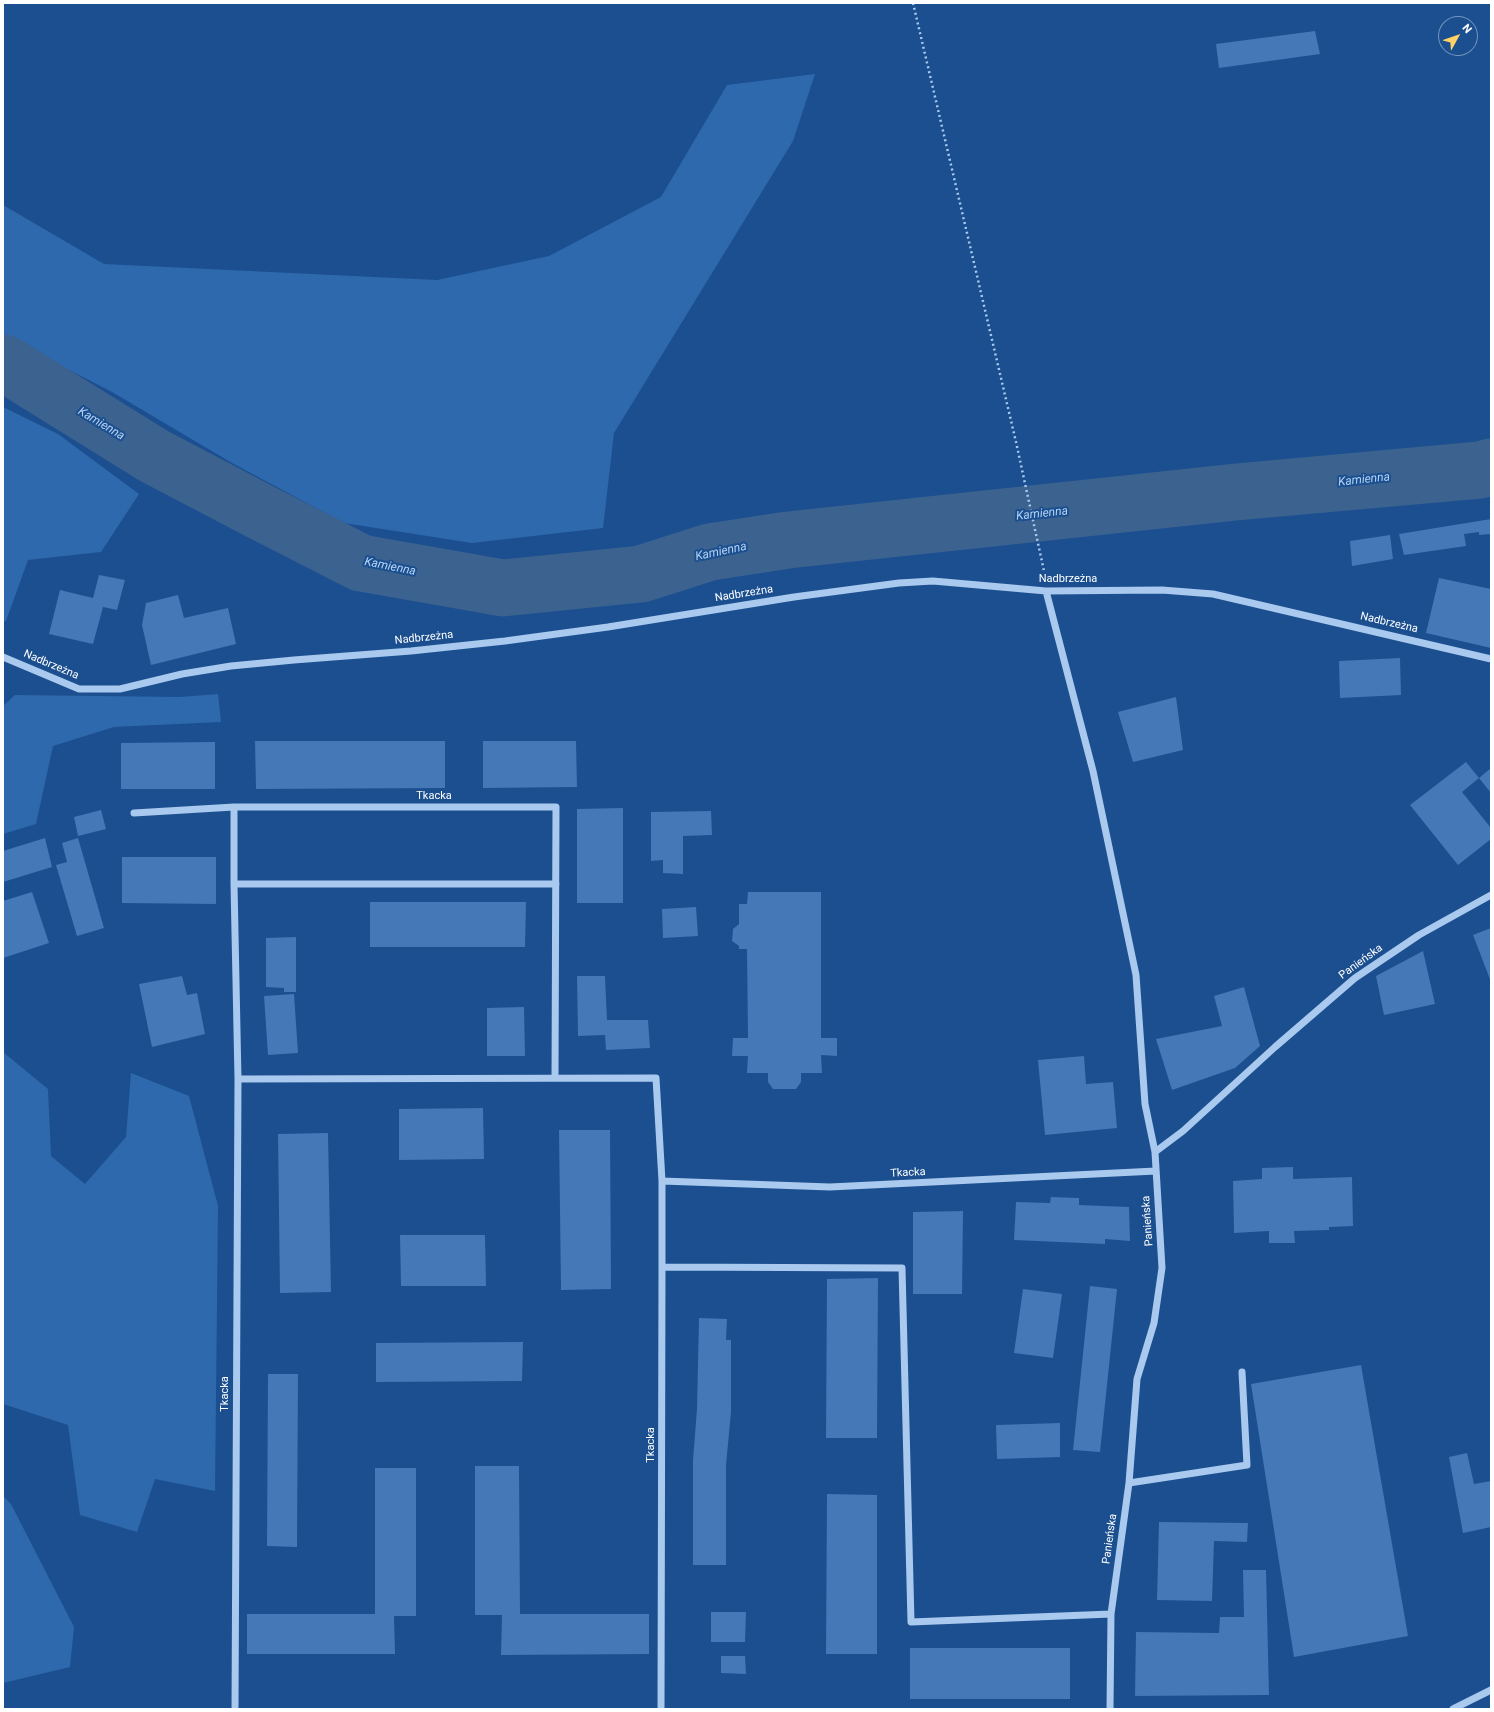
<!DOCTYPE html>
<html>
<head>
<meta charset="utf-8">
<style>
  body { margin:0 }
  #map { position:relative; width:1494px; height:1712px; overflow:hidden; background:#1b4f8f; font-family:Roboto,sans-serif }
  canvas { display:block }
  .frame { position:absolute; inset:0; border:4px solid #fff; pointer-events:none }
  .north { position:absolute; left:1438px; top:16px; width:40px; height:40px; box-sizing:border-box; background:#1b4f8f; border:1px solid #7695bc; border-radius:50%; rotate:50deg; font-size:11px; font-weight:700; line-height:16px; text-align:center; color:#fff }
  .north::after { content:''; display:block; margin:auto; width:14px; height:18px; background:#ffd166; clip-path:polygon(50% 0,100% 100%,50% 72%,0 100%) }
</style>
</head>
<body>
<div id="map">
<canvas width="1494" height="1712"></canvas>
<div class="frame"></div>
<div class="north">N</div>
</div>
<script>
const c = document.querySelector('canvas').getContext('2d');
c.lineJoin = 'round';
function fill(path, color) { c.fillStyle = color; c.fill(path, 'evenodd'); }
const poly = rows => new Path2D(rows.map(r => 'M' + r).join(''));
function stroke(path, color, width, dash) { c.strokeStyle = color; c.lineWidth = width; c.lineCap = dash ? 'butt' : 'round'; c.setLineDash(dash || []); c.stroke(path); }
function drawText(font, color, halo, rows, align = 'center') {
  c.font = font + ' Roboto,sans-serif'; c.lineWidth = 4; c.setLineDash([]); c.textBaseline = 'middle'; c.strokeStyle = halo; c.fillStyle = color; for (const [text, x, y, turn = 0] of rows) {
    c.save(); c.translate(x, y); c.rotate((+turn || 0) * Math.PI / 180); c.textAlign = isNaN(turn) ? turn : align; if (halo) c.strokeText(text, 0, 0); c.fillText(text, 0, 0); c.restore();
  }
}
fill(poly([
  [815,74,793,141,614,433,603,528,472,543,344,523,232,463,112,392,3,336,3,205,104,264,437,280,549,256,661,197,727,85],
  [3,407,58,434,139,494,101,552,28,560,6,621,3,621],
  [218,694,221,722,114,727,53,746,36,824,3,834,3,706,15,695,180,697],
  [3,1052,48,1089,51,1156,85,1184,126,1137,131,1073,189,1096,218,1206,215,1491,155,1479,137,1532,80,1515,68,1425,3,1404],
  [3,1496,11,1504,74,1627,70,1667,3,1683]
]), '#2e69ad');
stroke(poly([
  [3,363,9,366,154,456,259,511,361,563,503,588,641,574,710,552,788,540,1236,492,1480,470,1491,467]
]), '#3c6290', 57);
fill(poly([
  [1315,31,1320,54,1219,68,1216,44],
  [1491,519,1491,534,1479,535,1479,532,1464,534,1466,546,1404,555,1399,534],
  [1390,535,1393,559,1352,566,1350,541],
  [99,575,125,580,117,610,103,607,93,644,49,634,60,590,93,598],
  [1439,578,1491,589,1491,648,1426,633],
  [178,595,184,618,228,608,236,644,151,665,142,625,146,603],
  [1400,658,1401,695,1340,698,1339,661],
  [1176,697,1183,750,1133,762,1118,712],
  [255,741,445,741,445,788,256,789],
  [483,741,576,741,577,787,483,788],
  [215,742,215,789,121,789,121,743],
  [1466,762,1479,778,1491,768,1491,793,1479,778,1462,792,1491,828,1491,839,1458,865,1410,805],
  [623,808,623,903,577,903,577,809],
  [101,810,106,829,78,836,74,817],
  [711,811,712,835,683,836,683,874,663,873,663,860,651,861,651,812],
  [45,838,52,867,3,882,3,851],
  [78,838,104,928,77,936,56,865,67,862,62,843],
  [122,857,216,857,216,904,122,903],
  [32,892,49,943,3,958,3,901],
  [748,892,821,892,821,1038,837,1038,837,1056,821,1055,822,1073,801,1073,801,1082,796,1089,773,1089,768,1082,768,1073,747,1073,748,1056,732,1056,733,1038,748,1038,747,949,739,949,739,946,732,941,733,929,739,924,739,904,747,904],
  [370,902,526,902,525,947,370,947],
  [696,907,698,936,663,938,662,909],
  [1491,928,1491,982,1473,935],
  [296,937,296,992,284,992,284,988,266,987,266,938],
  [1423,951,1435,1004,1384,1015,1376,976],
  [182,976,187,995,197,993,205,1034,152,1047,139,984],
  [577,976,605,976,607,1020,648,1020,650,1048,606,1050,605,1035,578,1036],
  [1244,987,1260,1046,1235,1068,1172,1090,1156,1039,1222,1026,1214,996],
  [294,994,298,1053,268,1055,264,996],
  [524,1007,525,1056,487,1056,487,1008],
  [1084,1056,1086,1084,1113,1082,1117,1128,1045,1135,1038,1060],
  [483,1108,484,1159,399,1160,399,1109],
  [559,1130,610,1130,611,1289,561,1290],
  [328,1133,331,1292,280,1293,278,1134],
  [1293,1167,1293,1179,1352,1177,1353,1226,1329,1227,1329,1230,1294,1231,1295,1243,1269,1243,1269,1231,1234,1233,1233,1181,1262,1179,1262,1168],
  [1051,1197,1079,1198,1079,1205,1129,1207,1130,1241,1105,1239,1105,1244,1014,1240,1016,1202,1050,1203],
  [963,1211,962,1294,913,1294,913,1212],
  [400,1235,485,1235,486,1286,401,1286],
  [878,1278,877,1438,826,1438,827,1279],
  [1090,1286,1117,1289,1100,1452,1073,1450],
  [1023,1289,1062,1294,1053,1358,1014,1353],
  [699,1318,727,1319,726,1340,731,1340,731,1412,726,1465,726,1565,693,1565,693,1460,697,1409],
  [523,1342,522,1381,376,1382,376,1343],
  [1361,1365,1408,1636,1294,1657,1251,1384],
  [268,1374,298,1374,297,1547,267,1546],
  [1060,1423,1060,1457,997,1459,996,1425],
  [1467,1453,1474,1484,1491,1481,1491,1527,1463,1533,1449,1457],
  [475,1466,519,1466,520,1614,649,1614,649,1654,501,1655,502,1615,475,1615],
  [375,1468,416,1468,416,1616,394,1616,395,1654,247,1654,247,1614,375,1614],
  [827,1494,877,1495,877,1654,826,1654],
  [1159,1522,1248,1523,1247,1542,1214,1541,1212,1601,1157,1600],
  [1243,1570,1266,1570,1269,1695,1135,1696,1136,1632,1219,1633,1220,1617,1244,1617],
  [711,1612,746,1612,745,1642,711,1642],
  [910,1648,1070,1648,1070,1699,910,1699],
  [721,1656,745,1656,746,1674,721,1673]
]), '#4478b7');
stroke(poly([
  [913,3,1016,442,1044,571]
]), '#a9c9ee', 2.5, [2, 3]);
stroke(poly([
  [1046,591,1093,771,1136,975,1145,1104,1155,1152],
  [3,657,79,689,120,689,182,674,231,666,294,660,411,651,505,641,608,627,794,597,899,583,933,581,1046,591,1162,590,1213,594,1491,659],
  [234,807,234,884,238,1079,235,1709],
  [134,813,234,807,556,807,555,1078],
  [234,884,556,884],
  [238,1079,656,1078,662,1181,662,1267,661,1709],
  [662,1181,830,1187,1156,1171],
  [662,1267,902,1268,911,1622,1111,1614],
  [1129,1483,1247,1465,1242,1372],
  [1110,1709,1111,1614,1129,1483,1137,1379,1154,1323,1162,1268,1155,1152,1183,1131,1275,1047,1355,978,1419,935,1491,895],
  [1453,1709,1491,1690]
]), '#a9c9ee', 7);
drawText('11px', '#fff', '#1b4f8f', [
  ["Nadbrzeżna",1068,579],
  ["Nadbrzeżna",744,594,-9],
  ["Nadbrzeżna",1389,623,13],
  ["Nadbrzeżna",424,638,-6],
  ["Nadbrzeżna",51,665,23],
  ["Tkacka",434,796],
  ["Panieńska",1361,962,-36],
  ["Tkacka",908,1173,-3],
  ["Panieńska",1148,1221,-94],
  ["Tkacka",225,1394,-90],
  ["Tkacka",651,1445,-90],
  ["Panieńska",1110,1539,-82]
]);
drawText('italic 12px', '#b5d3f5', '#1b4f8f', [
  ["Kamienna",101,424,31],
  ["Kamienna",1364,480,-6],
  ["Kamienna",1042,514,-6],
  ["Kamienna",721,552,-12],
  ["Kamienna",390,567,11]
]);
</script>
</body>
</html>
